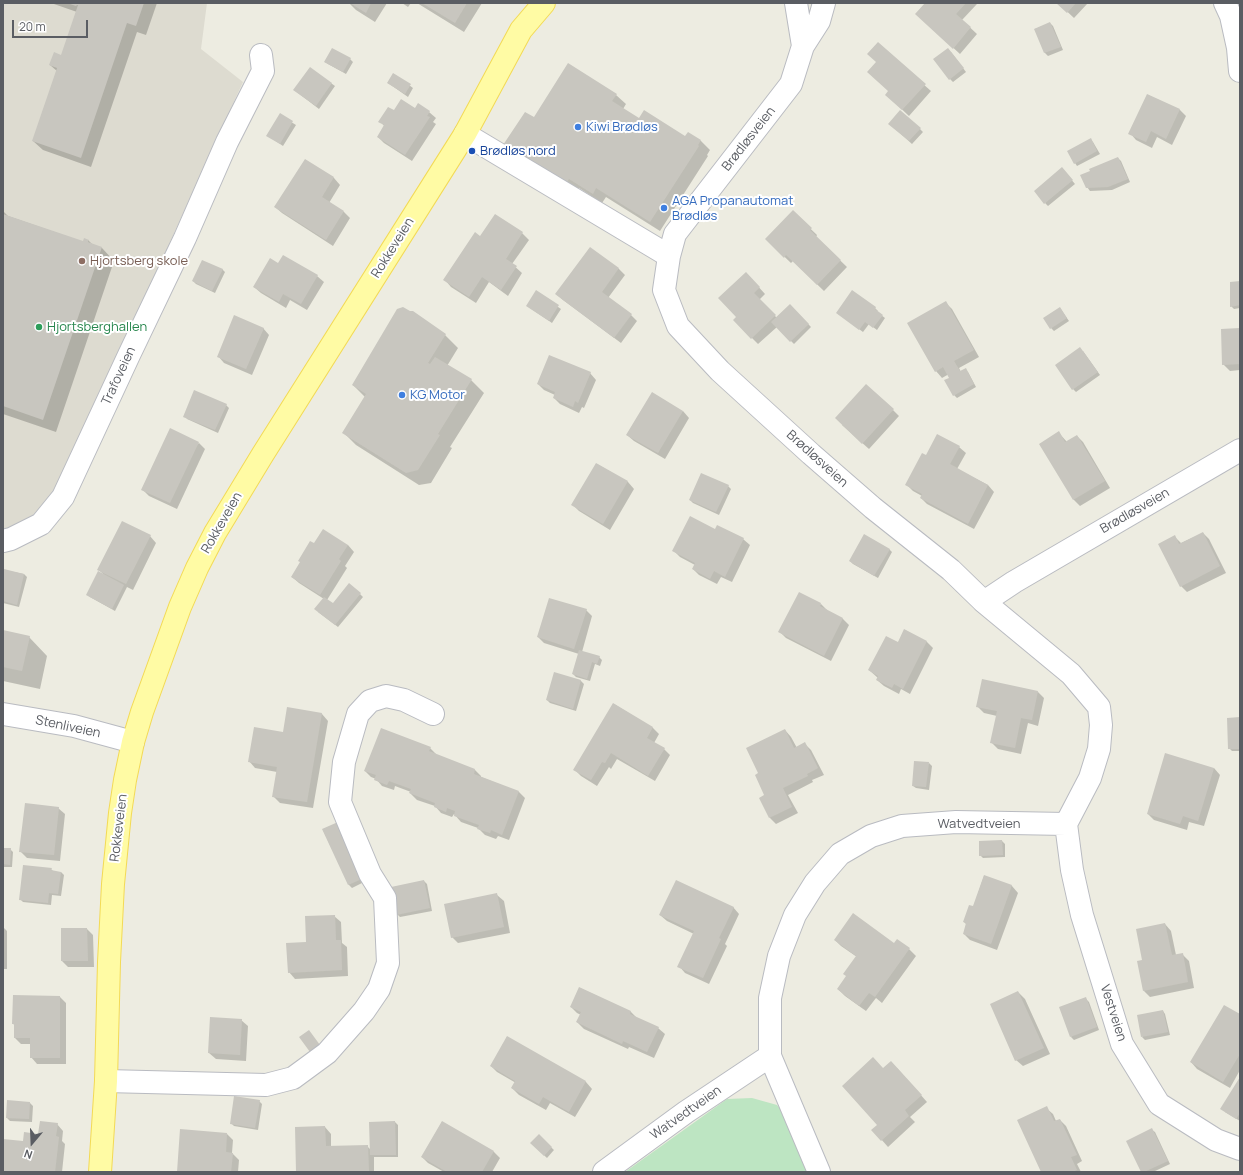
<!DOCTYPE html>
<html>
<head>
<meta charset="utf-8">
<style>
  body { margin:0 }
  #map { position:relative; width:1243px; height:1175px; overflow:hidden; background:#edece1; font-family:Manrope,sans-serif }
  canvas { display:block }
  .frame { position:absolute; inset:0; border:4px solid #5a5d63; pointer-events:none }
  .north { position:absolute; left:12px; top:1123px; width:40px; height:40px; -webkit-text-stroke:3px #fff; paint-order:stroke; rotate:199deg; font-size:11px; font-weight:700; line-height:16px; text-align:center; color:#5a5d63 }
  .north::after { content:''; display:block; margin:auto; width:14px; height:18px; background:#5a5d63; clip-path:polygon(50% 0,100% 100%,50% 72%,0 100%) }
  .scale { position:absolute; left:12px; top:20px; width:76px; height:18px; box-sizing:border-box; border:2px solid #5a5d63; border-top:0; padding-left:5px; font-size:12px; line-height:14px; white-space:nowrap; color:#5a5d63; -webkit-text-stroke:3px #fff; paint-order:stroke }
</style>
</head>
<body>
<div id="map">
<canvas width="1243" height="1175"></canvas>
<div class="frame"></div>
<div class="north">N</div>
<div class="scale">20 m</div>
</div>
<script>
const c = document.querySelector('canvas').getContext('2d');
c.lineJoin = 'round';
function fill(path, color) { c.fillStyle = color; c.fill(path, 'evenodd'); }
const poly = rows => new Path2D(rows.map(r => 'M' + r).join(''));
function stroke(path, color, width, dash) { c.strokeStyle = color; c.lineWidth = width; c.lineCap = dash ? 'butt' : 'round'; c.setLineDash(dash || []); c.stroke(path); }
function drawText(font, color, halo, rows, align = 'center') {
  c.font = font + ' Manrope,sans-serif'; c.lineWidth = 4; c.setLineDash([]); c.textBaseline = 'middle'; c.strokeStyle = halo; c.fillStyle = color; for (const [text, x, y, turn = 0] of rows) {
    c.save(); c.translate(x, y); c.rotate((+turn || 0) * Math.PI / 180); c.textAlign = isNaN(turn) ? turn : align; if (halo) c.strokeText(text, 0, 0); c.fillText(text, 0, 0); c.restore();
  }
}
fill(poly([
  [3,3,207,3,201,49,243,82,56,492,24,525,3,533]
]), '#dddbd0');
fill(poly([
  [752,1098,777,1105,787,1117,807,1172,625,1172,727,1099]
]), '#bde5c2');
fill(poly([
  [51,3,157,3,146,35,137,32,91,167,43,150,33,141,57,71,50,65,62,56,77,12],
  [349,3,387,3,375,22,356,10],
  [402,3,411,3,408,7],
  [417,3,482,3,464,32],
  [926,3,976,3,977,4,962,20,977,34,960,54,923,20],
  [1058,3,1088,3,1074,18],
  [1050,23,1053,26,1063,50,1048,56,1045,53,1035,29],
  [878,44,931,91,909,116,893,101,877,63],
  [951,52,966,72,953,82,950,79],
  [350,59,353,62,346,74,328,64,325,62],
  [310,68,335,86,319,109,294,90],
  [394,74,413,88,408,97,388,83],
  [616,95,626,104,623,109,639,119,685,138,688,133,701,141,710,150,707,155,708,156,660,231,606,197,602,203,579,188,575,194,514,155,534,119],
  [1148,95,1180,110,1186,116,1172,145,1157,137,1152,148,1136,140,1130,133],
  [415,109,429,112,436,118,433,122,436,124,412,161,384,143,378,137,385,127,380,121,394,112],
  [280,115,296,125,283,146,271,138],
  [892,126,920,129,923,132,912,144],
  [1090,139,1093,142,1100,154,1077,166,1075,163],
  [1118,158,1121,161,1130,182,1112,190,1090,191,1087,187],
  [305,160,334,178,340,185,329,203,344,212,350,218,333,246,282,213,275,207],
  [1065,172,1075,184,1048,206,1045,203],
  [3,211,8,216,83,242,88,240,93,245,102,248,114,261,56,432,3,414],
  [793,212,817,235,816,237,847,267,824,291,793,261,791,263,766,239],
  [495,215,522,233,529,240,512,264,522,273,508,296,489,282,476,303,451,287,445,280,481,237],
  [590,248,619,269,625,275,608,298,631,315,637,321,621,343,563,300,556,294],
  [279,264,317,276,324,282,307,310,290,300,286,308,261,293,254,287],
  [222,269,225,272,215,293,196,284,193,281],
  [746,273,765,294,759,300,777,318,790,305,811,327,794,344,777,327,758,344,734,320,738,317],
  [1240,282,1240,308,1234,309,1231,306],
  [536,292,561,309,552,323,530,308],
  [946,303,952,309,979,357,959,368,961,372,965,370,968,372,976,387,957,398,954,395,951,378,949,374,942,378,936,371],
  [875,308,878,311,877,312,885,318,877,330,869,324,863,332,837,313],
  [1060,308,1069,321,1054,331,1051,328],
  [413,312,445,335,458,348,447,366,471,380,484,393,450,447,452,448,431,483,419,485,356,445,344,433,365,397,353,385],
  [263,328,269,335,252,375,224,363,218,356],
  [1240,329,1240,370,1230,371,1223,364],
  [1083,351,1100,375,1076,392,1073,389],
  [590,373,596,380,584,408,582,407,579,413,560,404,554,398,555,395,544,390,538,384],
  [226,405,229,408,218,433,187,419,185,416],
  [893,410,899,416,869,449,842,425],
  [683,411,689,418,665,459,634,441,627,435],
  [1059,433,1067,442,1077,436,1083,442,1110,488,1080,506,1074,500,1040,444],
  [199,443,205,449,177,509,149,496,142,489],
  [959,447,966,453,957,469,988,485,994,492,974,529,927,504,921,498,922,496,913,491,907,485,926,456],
  [597,464,628,482,634,489,610,530,579,511,573,505],
  [728,486,731,489,719,515,693,503,690,500],
  [716,530,743,539,750,545,732,582,721,577,717,584,699,575,693,569,695,565,680,557,674,551],
  [1203,533,1209,539,1226,573,1187,592,1181,586,1175,537,1181,543],
  [150,536,156,543,133,590,127,587,115,611,90,597,87,594,103,574,99,570],
  [314,544,348,545,354,552,345,566,347,568,327,600,333,605,360,594,363,597,338,627,318,612,324,599,299,583,292,577],
  [889,549,892,552,878,578,853,564,850,561],
  [4,570,24,574,27,577,19,607,3,603,3,576],
  [821,604,828,611,843,619,849,625,831,661,786,638,780,632],
  [586,610,592,616,582,652,599,657,602,660,600,666,595,664,590,681,576,677,573,674,579,654,544,643,538,637],
  [905,630,927,642,933,648,910,694,901,689,899,694,884,686,877,680,878,678,869,670,898,643],
  [3,631,29,637,47,656,40,689,3,681],
  [555,673,581,681,584,684,576,711,550,703,547,700],
  [1038,692,1044,698,1038,726,1028,723,1021,754,998,749,992,743,997,716,984,713,977,706],
  [614,704,653,728,659,734,654,743,664,749,670,755,655,781,617,759,611,769,609,767,597,786,581,776,575,770],
  [288,708,322,714,328,721,313,808,280,803,273,796,277,772,255,768,249,761,284,733],
  [1240,718,1240,751,1232,751,1229,748],
  [785,730,791,737,797,748,805,744,811,750,824,775,812,780,813,782,788,795,798,813,776,824,770,818,760,798,766,795,760,774],
  [430,748,436,754,436,755,475,770,481,776,481,777,519,792,525,798,509,840,498,836,496,839,485,835,478,828,461,822,454,814,452,817,441,813,435,806,417,800,410,793,411,792,395,786,394,790,382,786,376,779,371,777,365,771],
  [929,763,932,766,929,790,916,788,913,786],
  [1214,768,1220,775,1204,826,1189,822,1187,830,1154,820,1148,814],
  [58,808,65,814,60,861,27,858,20,851],
  [323,830,366,881,352,888,349,885],
  [1002,841,1005,844,1005,857,983,858,980,855],
  [3,849,10,849,13,852,12,867,3,867],
  [51,869,54,872,61,872,64,875,61,896,52,895,51,905,23,902,20,899],
  [984,876,1012,886,1018,893,997,950,970,940,964,934,967,925,964,922,973,908],
  [424,881,427,884,432,911,400,917,397,914],
  [497,895,504,901,510,933,458,943,452,937],
  [733,907,739,914,725,944,727,946,709,984,685,973,679,966,694,934,667,921,660,915],
  [334,916,341,922,342,943,347,947,348,976,295,979,289,972,307,943],
  [1165,924,1171,931,1176,955,1182,954,1189,961,1194,988,1150,997,1144,991,1143,961],
  [3,927,7,931,7,969,3,969],
  [87,929,93,935,94,967,68,967,62,961],
  [835,940,894,944,897,940,909,949,916,956,882,1003,876,998,866,1011,845,996,838,989,847,977,857,957,841,946],
  [580,988,631,1012,637,1018,658,1028,665,1034,654,1058,629,1047,628,1049,584,1029,577,1022,581,1015,577,1013,571,1007],
  [1018,992,1025,999,1050,1054,1023,1066,1016,1060],
  [60,997,66,1003,66,1064,37,1064,31,1057,31,1044,21,1044,15,1038,15,1025,13,1024],
  [1086,999,1089,1002,1099,1030,1074,1040,1071,1037],
  [1163,1011,1165,1014,1170,1035,1145,1040,1142,1037],
  [1240,1015,1240,1070,1230,1088,1197,1069,1191,1062],
  [241,1020,248,1026,246,1061,216,1059,209,1053],
  [507,1037,586,1082,592,1089,575,1117,550,1103,546,1110,519,1095,512,1088,516,1083,497,1072,491,1066],
  [897,1068,927,1102,910,1117,915,1122,888,1147,873,1130,879,1125,883,1069],
  [1240,1079,1240,1121,1225,1112],
  [259,1101,262,1104,258,1130,234,1126,231,1123],
  [30,1103,33,1106,32,1122,10,1121,7,1118],
  [1046,1108,1053,1114,1056,1121,1060,1120,1066,1126,1082,1161,1077,1164,1081,1172,1042,1172],
  [395,1122,398,1125,398,1157,374,1157,374,1172,297,1172,325,1127,331,1134,331,1147,367,1146,370,1149],
  [442,1122,494,1152,500,1158,492,1172,444,1172,428,1163,422,1157],
  [57,1124,63,1131,62,1141,65,1144,62,1172,3,1172,3,1140,24,1142,39,1135],
  [1152,1130,1155,1132,1170,1164,1153,1172,1142,1172],
  [227,1134,233,1140,232,1153,239,1160,238,1172,178,1172],
  [539,1136,554,1150,547,1158,531,1143]
]), '#0003');
fill(poly([
  [67,3,144,3,136,26,127,23,81,158,32,141,57,68,49,65,54,52,61,55,78,5,77,5,76,6],
  [350,3,371,3,366,13],
  [422,3,467,3,455,23],
  [925,3,966,3,956,14,971,27,953,49,915,14],
  [1056,3,1076,3,1067,13],
  [1050,22,1061,47,1044,53,1034,29],
  [878,42,926,84,902,110,885,95,888,91,867,72,876,62,867,54],
  [332,48,351,58,343,72,324,62],
  [948,48,964,68,949,80,933,59],
  [568,63,617,94,612,101,639,118,644,110,685,136,688,132,701,140,698,145,699,146,650,222,596,188,593,194,569,179,565,185,503,145,525,112,534,117],
  [310,67,332,83,316,106,293,90],
  [393,73,411,84,405,94,387,83],
  [1147,94,1180,109,1166,139,1151,131,1146,142,1128,134],
  [401,99,415,108,418,103,430,111,427,116,430,117,405,155,377,137,384,125,378,122,388,107,394,110],
  [900,110,921,128,909,141,888,124],
  [280,113,293,121,280,144,266,136],
  [1091,138,1097,151,1074,164,1067,151],
  [1118,157,1128,179,1108,187,1086,188,1080,175,1090,171,1089,169],
  [305,159,334,177,322,197,344,211,326,240,274,207],
  [1062,167,1073,180,1044,204,1034,191],
  [793,210,812,228,810,230,841,260,817,285,786,255,784,258,765,239],
  [3,214,83,241,84,238,89,240,88,242,102,247,43,420,3,406],
  [495,214,523,232,506,259,517,266,501,290,482,277,469,297,443,280,475,232,480,236],
  [590,247,619,268,602,292,632,314,614,338,555,294],
  [283,255,318,275,301,304,283,294,279,302,253,287,270,258,278,263],
  [202,260,223,269,212,291,192,281],
  [746,272,760,287,754,293,776,315,751,339,733,320,736,317,718,298],
  [1240,281,1240,305,1230,307,1230,282],
  [536,290,559,305,549,321,526,306],
  [852,290,876,307,875,309,883,315,873,328,865,322,859,330,836,313],
  [946,301,974,350,954,361,960,371,966,368,974,384,953,396,944,380,949,378,943,367,935,372,907,323],
  [790,304,809,324,790,342,771,322],
  [403,307,410,311,413,311,446,334,428,363,430,364,435,357,472,379,438,434,440,435,418,470,406,473,342,433,366,394,352,385,397,309],
  [1060,307,1067,318,1050,329,1043,318],
  [234,315,264,328,246,369,217,357],
  [1240,328,1240,364,1222,365,1221,329],
  [1080,347,1098,372,1072,390,1055,365],
  [549,355,591,372,578,403,575,401,573,407,553,398,555,392,537,384],
  [866,384,894,409,862,444,835,418],
  [194,390,227,404,215,430,183,417],
  [652,392,683,411,658,453,626,435],
  [170,428,199,442,170,503,141,490],
  [1059,431,1065,442,1077,435,1105,481,1073,500,1039,444],
  [937,434,960,446,950,464,988,485,968,524,920,498,922,494,905,485,922,453,926,455],
  [596,463,628,481,603,524,571,505],
  [701,473,729,485,716,512,689,500],
  [690,516,715,529,717,525,744,538,725,577,714,571,710,579,692,569,695,563,672,551],
  [122,521,151,535,126,584,97,570],
  [323,529,348,545,339,559,341,561,320,595,291,577,300,562,298,561,310,541,314,543],
  [1203,532,1220,566,1180,587,1158,544,1175,535,1179,544],
  [864,534,890,549,874,576,849,561],
  [4,569,24,574,17,605,3,601],
  [98,571,124,585,112,609,86,595],
  [349,583,361,593,335,625,314,609,324,597,333,603],
  [799,592,821,603,820,606,843,618,824,656,778,632],
  [549,598,587,609,574,649,537,637],
  [904,629,927,641,903,689,894,684,892,688,876,680,878,676,868,670,886,636,898,642],
  [3,630,30,636,22,671,3,667],
  [579,650,600,656,597,664,592,662,587,679,572,674],
  [554,672,581,680,573,709,546,700],
  [982,679,1038,691,1032,720,1021,718,1015,748,990,743,997,711,976,707],
  [613,703,653,727,647,738,665,748,648,776,611,753,605,763,602,762,591,780,573,770],
  [287,707,322,713,307,802,272,797,277,767,248,762,254,727,283,732],
  [1240,717,1240,749,1228,749,1227,718],
  [381,728,431,747,429,751,475,769,474,774,519,791,502,835,491,830,490,833,477,829,479,825,454,816,455,811,447,808,446,812,434,807,435,803,409,793,411,789,389,781,387,785,374,780,376,775,364,771],
  [785,729,794,748,805,742,818,768,807,774,808,776,783,788,792,807,769,818,759,798,764,795,755,775,758,773,746,748],
  [1165,753,1214,768,1198,821,1183,816,1180,824,1147,814],
  [914,761,929,762,926,787,912,786],
  [25,803,59,807,54,855,19,852],
  [338,822,364,878,348,885,322,829],
  [1002,840,1003,855,979,856,979,841],
  [3,848,11,848,10,865,3,864],
  [23,865,52,868,51,870,61,872,58,894,49,893,48,903,19,900],
  [984,875,1012,885,991,944,963,934,966,923,963,922,969,905,973,906],
  [424,880,430,908,396,915,391,887],
  [676,880,734,907,719,938,721,939,703,978,677,967,694,931,659,915],
  [497,893,504,927,451,938,444,904],
  [853,913,894,943,897,939,910,948,875,997,869,993,859,1006,837,989,846,976,843,974,856,956,834,940],
  [335,915,336,940,341,940,342,970,288,973,286,943,306,942,305,916],
  [1165,923,1172,955,1183,953,1188,982,1143,991,1137,961,1142,960,1136,929],
  [61,928,87,928,88,961,61,961],
  [579,987,631,1011,630,1014,659,1027,647,1052,623,1041,622,1044,576,1022,581,1012,570,1007],
  [1018,991,1044,1048,1015,1061,990,1004],
  [13,995,60,996,60,1058,30,1058,30,1038,14,1038,14,1024,12,1024],
  [1086,997,1097,1027,1070,1037,1059,1007],
  [1224,1005,1240,1014,1240,1054,1223,1082,1190,1062],
  [1163,1010,1168,1032,1141,1037,1137,1015],
  [210,1017,242,1019,240,1055,208,1053],
  [309,1030,320,1045,310,1052,299,1037],
  [507,1036,586,1081,569,1112,543,1097,539,1104,511,1088,515,1081,490,1066],
  [873,1057,883,1068,891,1061,922,1095,905,1110,909,1116,881,1141,871,1130,877,1125,842,1086],
  [1240,1077,1240,1113,1236,1119,1220,1109],
  [234,1096,260,1100,255,1128,230,1124],
  [7,1100,30,1102,29,1119,6,1118],
  [1047,1106,1054,1121,1060,1119,1077,1155,1071,1157,1077,1170,1072,1172,1041,1172,1017,1120],
  [40,1121,58,1123,56,1136,59,1137,55,1172,3,1172,3,1139,23,1141,24,1132,38,1134],
  [395,1121,396,1155,370,1155,369,1122],
  [442,1121,494,1151,482,1172,447,1172,421,1157],
  [325,1126,326,1146,368,1145,369,1172,296,1172,295,1127],
  [1152,1128,1168,1161,1144,1172,1141,1172,1126,1141],
  [180,1129,227,1133,226,1152,233,1153,231,1172,177,1172],
  [539,1134,552,1147,544,1156,530,1143]
]), '#c8c6bf');
const minor = poly([
  [796,3,803,46],
  [824,3,819,21,803,46,791,84,675,234,669,256,664,290,678,326,720,371,811,454,873,508,951,570,984,602,1014,582,1240,450],
  [1225,3,1231,16,1238,48,1240,71],
  [465,134,669,256],
  [3,541,11,539,41,524,63,497,129,355,185,238,227,142,263,71,261,55],
  [3,714,74,726,133,742],
  [1066,824,1072,870,1082,915,1122,1044,1159,1104,1216,1140,1240,1149],
  [106,1081,266,1085,293,1078,327,1053,364,1011,379,989,388,963,385,898,370,874,340,802,344,762,358,714,370,701,386,696,404,700,433,714],
  [604,1172,686,1112,770,1056],
  [819,1172,770,1056,770,998,779,956,795,915,815,883,840,854,871,836,902,826,956,822,1066,824,1090,778,1099,749,1101,725,1099,707,1071,674,984,602]
]);
const major = poly([
  [100,1172,106,1081,109,962,113,884,120,813,125,780,133,742,142,712,180,607,197,568,215,533,263,454,465,134,521,30,544,3]
]);
stroke(minor, '#b9bbc1', 24);
stroke(major, '#f3da55', 24);
stroke(minor, '#fff', 22);
stroke(major, '#fffba4', 22);
for (const [x, y, r, color] of [
  [578,127,4,"#3f7fe0"],
  [472,151,4,"#1a4fb4"],
  [664,208,4,"#3f7fe0"],
  [82,261,4,"#8d6e63"],
  [39,327,4,"#2e9e5b"],
  [402,395,4,"#3f7fe0"]
]) { const dot = new Path2D(); dot.arc(x, y, r, 0, 2 * Math.PI); c.fillStyle = color; c.fill(dot); stroke(dot, '#fff', 1.5); }
drawText('13px', '#366cbe', '#fff', [
  ["Kiwi Brødløs",586,127],
  ["AGA Propanautomat",672,201],
  ["Brødløs",672,216],
  ["KG Motor",410,395]
], 'left');
drawText('13px', '#5a5d63', '#fff', [
  ["Brødløsveien",749,139,-52],
  ["Rokkeveien",393,248,-58],
  ["Trafoveien",119,376,-65],
  ["Brødløsveien",817,459,42],
  ["Brødløsveien",1135,511,-30],
  ["Rokkeveien",222,523,-60],
  ["Stenliveien",68,727,12],
  ["Watvedtveien",979,824],
  ["Rokkeveien",119,828,-83],
  ["Vestveien",1113,1013,72],
  ["Watvedtveien",686,1113,-35]
]);
drawText('13px', '#164399', '#fff', [
  ["Brødløs nord",480,151]
], 'left');
drawText('13px', '#785e54', '#fff', [
  ["Hjortsberg skole",90,261]
], 'left');
drawText('13px', '#27864d', '#fff', [
  ["Hjortsberghallen",47,327]
], 'left');
</script>
</body>
</html>
